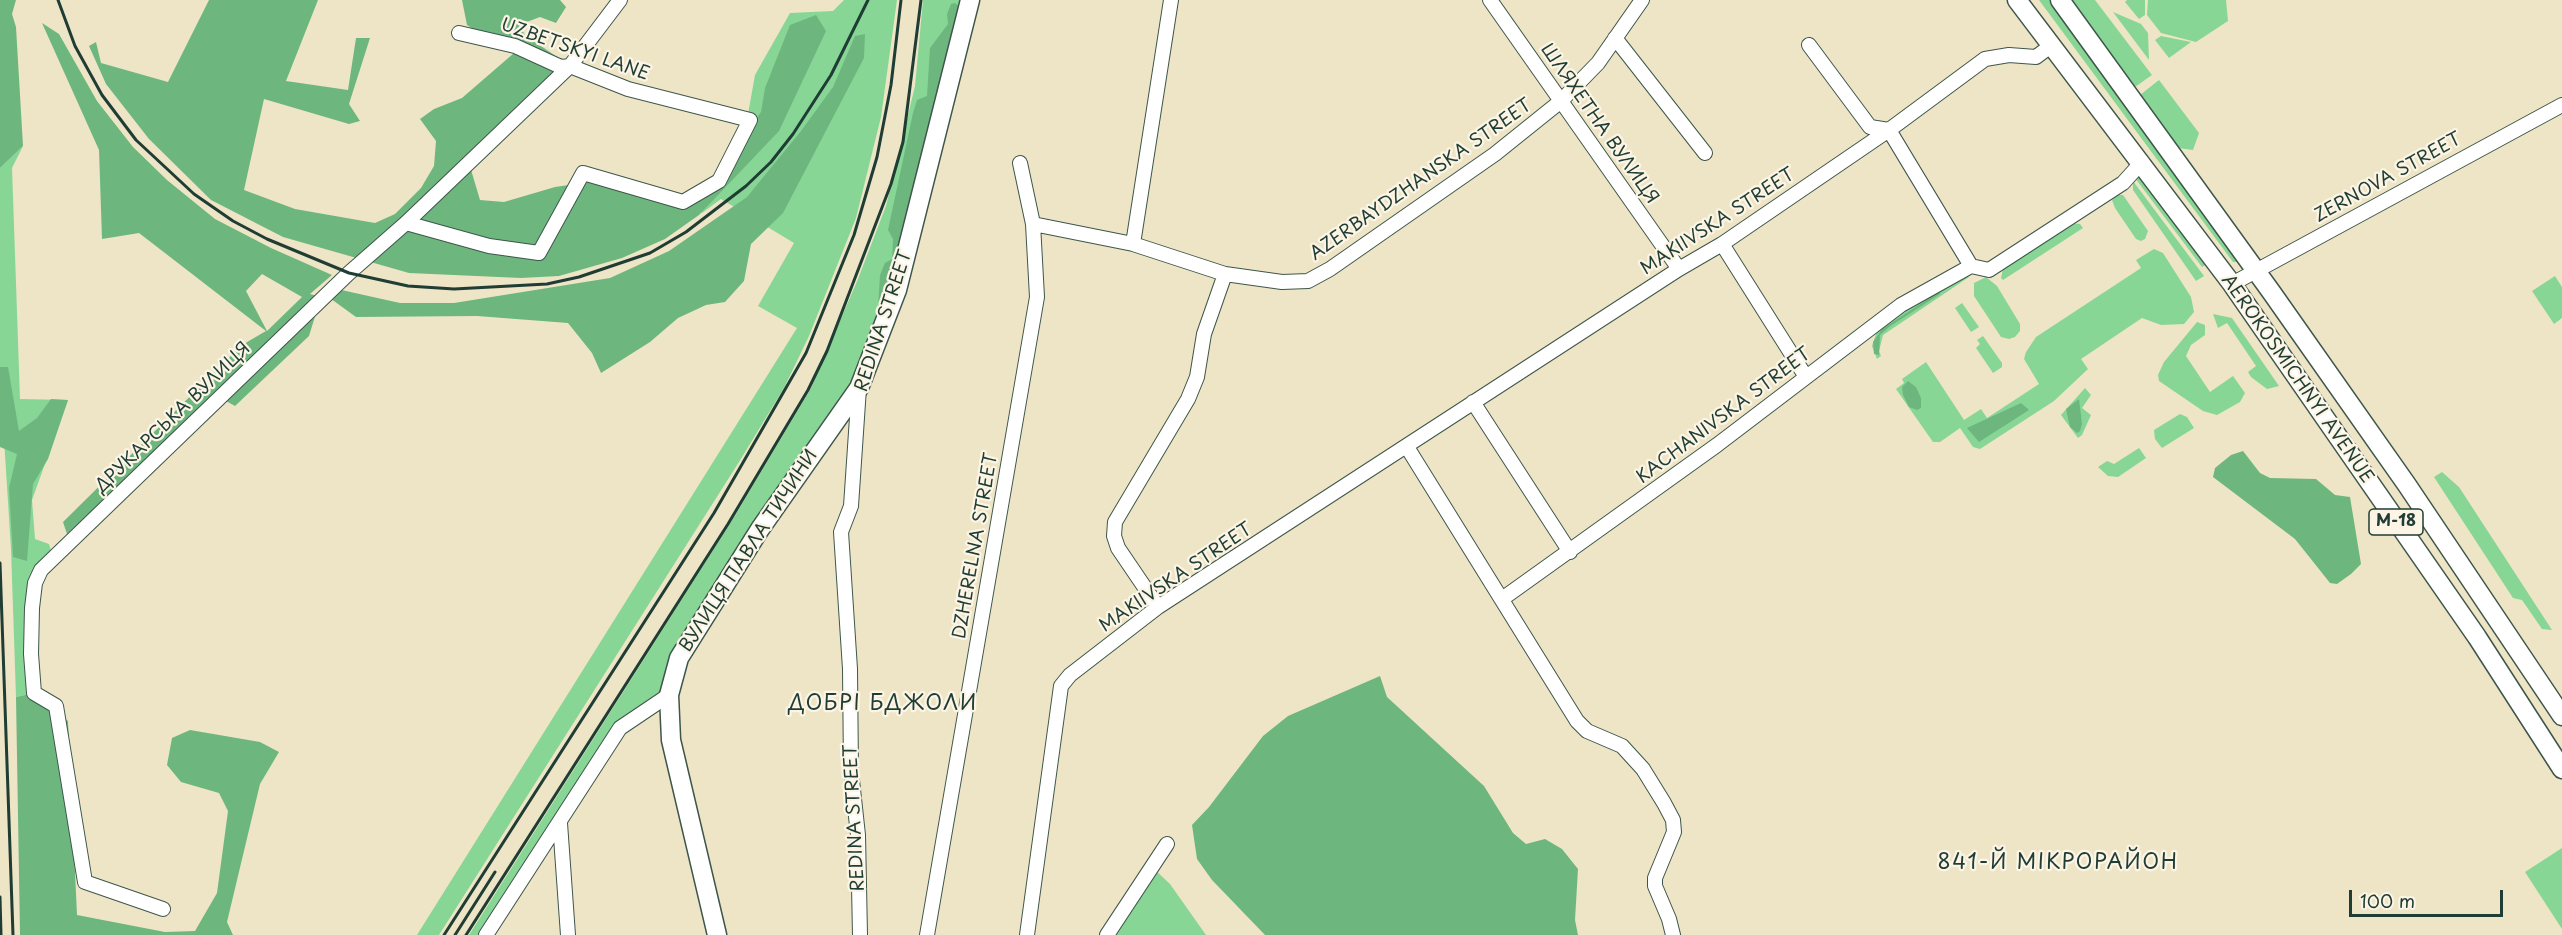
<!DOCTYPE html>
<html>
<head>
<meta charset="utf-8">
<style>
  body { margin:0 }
  #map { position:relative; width:2562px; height:935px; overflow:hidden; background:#eee5c6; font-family:"Playpen Sans",sans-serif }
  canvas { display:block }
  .scale { position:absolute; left:2349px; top:890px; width:154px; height:27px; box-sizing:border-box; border:3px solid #1f3d34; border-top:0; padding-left:8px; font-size:18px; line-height:21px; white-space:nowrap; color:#1f3d34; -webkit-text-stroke:4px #fcf5e5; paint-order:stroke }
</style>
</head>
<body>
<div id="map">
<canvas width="2562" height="935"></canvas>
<div class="scale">100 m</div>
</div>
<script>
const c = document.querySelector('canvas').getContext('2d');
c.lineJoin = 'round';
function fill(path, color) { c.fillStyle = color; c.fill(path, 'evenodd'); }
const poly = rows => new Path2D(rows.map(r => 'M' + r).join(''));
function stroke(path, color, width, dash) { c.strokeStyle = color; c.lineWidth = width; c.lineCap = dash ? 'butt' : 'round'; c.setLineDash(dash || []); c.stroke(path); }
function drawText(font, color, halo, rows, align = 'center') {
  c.font = font + ' "Playpen Sans",sans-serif'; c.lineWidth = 4.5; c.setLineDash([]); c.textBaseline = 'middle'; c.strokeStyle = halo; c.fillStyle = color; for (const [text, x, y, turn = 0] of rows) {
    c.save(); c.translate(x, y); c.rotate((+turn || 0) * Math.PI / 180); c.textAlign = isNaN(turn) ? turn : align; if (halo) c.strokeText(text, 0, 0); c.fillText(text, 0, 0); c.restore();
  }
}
fill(poly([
  [844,0,897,0,881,117,856,218,809,336,784,388,739,462,439,935,417,935,797,328,758,306,794,243,721,199,702,213,683,202,720,178,748,114,755,75,790,13,833,11],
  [923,0,961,0,885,304,856,386,679,657,669,695,620,728,487,935,469,935,736,514,811,388,858,279,886,206,915,86],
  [2039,0,2050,0,2240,262,2233,262],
  [2070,0,2095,0,2152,75,2135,87],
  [2127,0,2145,0,2145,15,2139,19,2125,2],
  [2148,0,2226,0,2228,21,2196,42,2161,33,2147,15],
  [2113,12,2141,24,2148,33,2149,60],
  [2161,36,2191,42,2169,58,2155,40],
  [2159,80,2199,133,2193,150,2178,148,2140,95],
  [23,146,12,168,20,399,68,400,32,500,35,539,49,544,53,557,41,570,34,693,16,697,11,549,0,376,0,168],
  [2140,177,2142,179,2207,264,2202,267,2135,178],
  [2133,181,2204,276,2196,281,2133,190],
  [2117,195,2123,195,2148,231,2145,239,2141,241,2136,239,2115,208,2112,200],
  [2070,223,2080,224,2083,228,2003,280,2001,278,2003,269],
  [2154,249,2163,253,2191,297,2194,312,2184,324,2161,325,2142,318,2081,359,2088,369,2054,401,1980,449,1973,447,1960,428,1940,442,1933,442,1896,389,1904,383,1902,379,1926,362,1964,420,1981,409,1987,418,2039,384,2024,359,2026,352,2036,337,2141,268,2136,260],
  [1967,274,1969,277,1883,335,1879,351,1881,356,1877,359,1872,346,1877,331,1898,315],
  [2555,276,2562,287,2562,318,2554,324,2532,291],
  [1986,277,1997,286,2020,324,2020,331,2015,337,2009,339,2001,337,1974,296,1974,283],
  [1962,303,1979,327,1971,332,1955,308],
  [2213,314,2232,318,2279,386,2267,389,2251,377,2248,372,2256,366,2227,323,2218,328],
  [2197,322,2205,325,2205,335,2191,345,2186,356,2210,392,2233,376,2245,393,2240,402,2217,415,2203,411,2159,381,2158,375,2164,362],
  [1983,336,2002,363,2002,367,1993,373,1976,348,1980,344,1977,340],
  [2085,388,2091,395,2082,408,2091,415,2082,435,2078,438,2061,415],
  [2180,414,2187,417,2194,428,2162,448,2155,439,2154,430],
  [2139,448,2146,458,2118,477,2108,476,2098,467,2107,461,2114,464],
  [2442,472,2459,487,2552,630,2542,629,2522,600,2513,598,2434,477],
  [2562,848,2562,929,2525,872],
  [1152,867,1170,884,1206,935,1112,935]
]), '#87d696');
fill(poly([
  [0,0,16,0,12,14,16,27,23,146,0,168],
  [209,0,318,0,286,81,348,90,356,38,370,38,349,104,360,121,349,124,264,99,244,190,295,209,375,223,395,214,421,188,434,166,436,141,420,119,434,109,462,98,514,53,498,46,467,25,462,0,560,0,566,7,556,23,540,17,519,25,525,35,557,57,561,75,469,163,480,200,504,202,555,187,596,181,639,197,683,202,703,190,761,112,765,88,790,25,816,15,826,31,779,131,699,215,665,239,622,258,559,276,521,278,409,273,283,237,211,200,149,139,106,84,89,46,96,42,101,63,168,82],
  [955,3,960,7,884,307,878,308,880,275,885,263,892,259,893,239,888,230,913,113,917,100,927,96,930,48,948,24,947,14,951,4],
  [42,23,59,34,97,101,133,147,167,180,215,219,271,248,332,275,310,294,321,297,309,336,235,406,217,396,67,534,63,522,242,345,266,331,139,233,102,239,99,150],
  [262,274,302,297,267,331,246,291],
  [865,34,864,58,783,213,751,244,744,281,725,302,706,305,678,318,650,342,601,373,592,353,568,323,477,316,356,317,327,296,337,289,400,303,454,303,610,278,669,251,747,197,801,131,833,87,855,36],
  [1940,291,1940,294,1889,327,1880,335,1879,355,1874,354,1873,342,1882,329],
  [0,367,8,367,19,431,37,418,51,399,68,400,48,459,33,484,27,561,13,557,9,488,17,454,0,447],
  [1908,381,1916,387,1921,398,1921,408,1917,410,1909,407,1903,395,1902,387],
  [2079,399,2082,424,2080,431,2077,433,2070,427,2066,409],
  [2021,403,2029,410,1979,442,1967,428],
  [2243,451,2260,473,2270,478,2316,479,2335,495,2350,497,2361,564,2351,574,2337,584,2330,583,2295,539,2213,477,2215,468,2231,455],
  [1380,676,1387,697,1484,786,1513,833,1526,844,1545,839,1562,849,1578,869,1575,920,1578,935,1265,935,1212,880,1197,859,1192,825,1209,807,1263,736,1288,716],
  [34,693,68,721,77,915,165,932,195,931,217,893,228,811,219,793,181,782,167,765,172,738,190,730,260,742,279,752,260,784,227,922,233,935,20,935,16,697]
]), '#6db77f');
const minor = poly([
  [1490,0,1679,269],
  [1615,38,1705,153],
  [406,223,489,246,539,253,583,173,683,202,719,181,750,120,628,89,570,66,561,67,515,46,459,33],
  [1033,224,1133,244,1225,274,1282,282,1308,281,1330,269,1495,154,1561,101,1598,63,1642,0],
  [1133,244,1171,0],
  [1722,244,1806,377],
  [1971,266,1989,270,2123,183,2142,162],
  [2232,284,2562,105],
  [859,388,851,506,841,532,850,669,851,771,858,835,860,935],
  [1473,402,1570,552],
  [1407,447,1577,721,1587,731,1622,746,1643,769,1664,803,1673,820,1674,832,1655,878,1655,886,1669,919,1673,935],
  [1502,599,1717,445,1901,305,1971,266,1889,130,1870,127,1809,45],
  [1158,607,1118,548,1114,536,1115,522,1188,399,1197,377,1204,334,1225,274],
  [560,823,568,935],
  [163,909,85,882,56,706,34,693,31,654,32,608,35,583,41,570,349,273,406,223,570,66,620,0],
  [486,935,620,728,669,695],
  [927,935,1037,297,1033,224,1020,163],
  [1027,935,1061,686,1070,675,1158,607,1679,269,1722,244,1889,130,1985,59,2009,55,2036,57,2052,45],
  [1107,935,1167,844]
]);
const major = poly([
  [2017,0,2232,284,2477,637,2562,769],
  [2060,0,2272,293,2407,485,2562,716],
  [717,935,671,740,669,695,679,658,760,529,859,388,897,290,970,0]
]);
stroke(minor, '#3e564a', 16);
stroke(major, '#3e564a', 21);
stroke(minor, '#fff', 14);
stroke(major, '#fff', 18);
stroke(poly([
  [58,0,75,46,102,95,136,140,194,194,233,221,267,239,349,273,408,286,454,289,547,284,579,277,650,253,686,232,746,186,771,162,793,134,831,75,868,0],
  [0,563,13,935],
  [0,897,1,935],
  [444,935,714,513,806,353,854,235,877,157,891,85,901,0],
  [455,935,495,872],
  [466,935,728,524,808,390,827,351,891,184,903,142,921,0]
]), '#1f3d34', 3);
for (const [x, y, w] of [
  [2396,522,54]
]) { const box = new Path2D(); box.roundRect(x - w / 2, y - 13, w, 26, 4.5); c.fillStyle = '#fcf5e5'; c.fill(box); stroke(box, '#1f3d34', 1.5); }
drawText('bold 16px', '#1f3d34', null, [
  ["М-18",2396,522]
]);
drawText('18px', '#1f3d34', '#fcf5e5', [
  ["UZBETSKYI LANE",575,50,19],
  ["ШЛЯХЕТНА ВУЛИЦЯ",1599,124,55],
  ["ZERNOVA STREET",2388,178,-29],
  ["AZERBAYDZHANSKA STREET",1421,180,-35],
  ["MAKIIVSKA STREET",1718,222,-33],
  ["REDINA STREET",884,321,-72],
  ["AEROKOSMICHNYI AVENUE",2297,379,55],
  ["KACHANIVSKA STREET",1724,416,-37],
  ["ДРУКАРСЬКА ВУЛИЦЯ",173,418,-44],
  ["DZHERELNA STREET",976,546,-80],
  ["ВУЛИЦЯ ПАВЛА ТИЧИНИ",749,551,-57],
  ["MAKIIVSKA STREET",1176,578,-34],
  ["REDINA STREET",855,818,-93]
]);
c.letterSpacing = '1.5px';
drawText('21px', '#1f3d34', '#fcf5e5', [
  ["ДОБРІ БДЖОЛИ",883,704],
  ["841-Й МІКРОРАЙОН",2058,863]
]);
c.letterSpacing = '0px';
</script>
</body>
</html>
